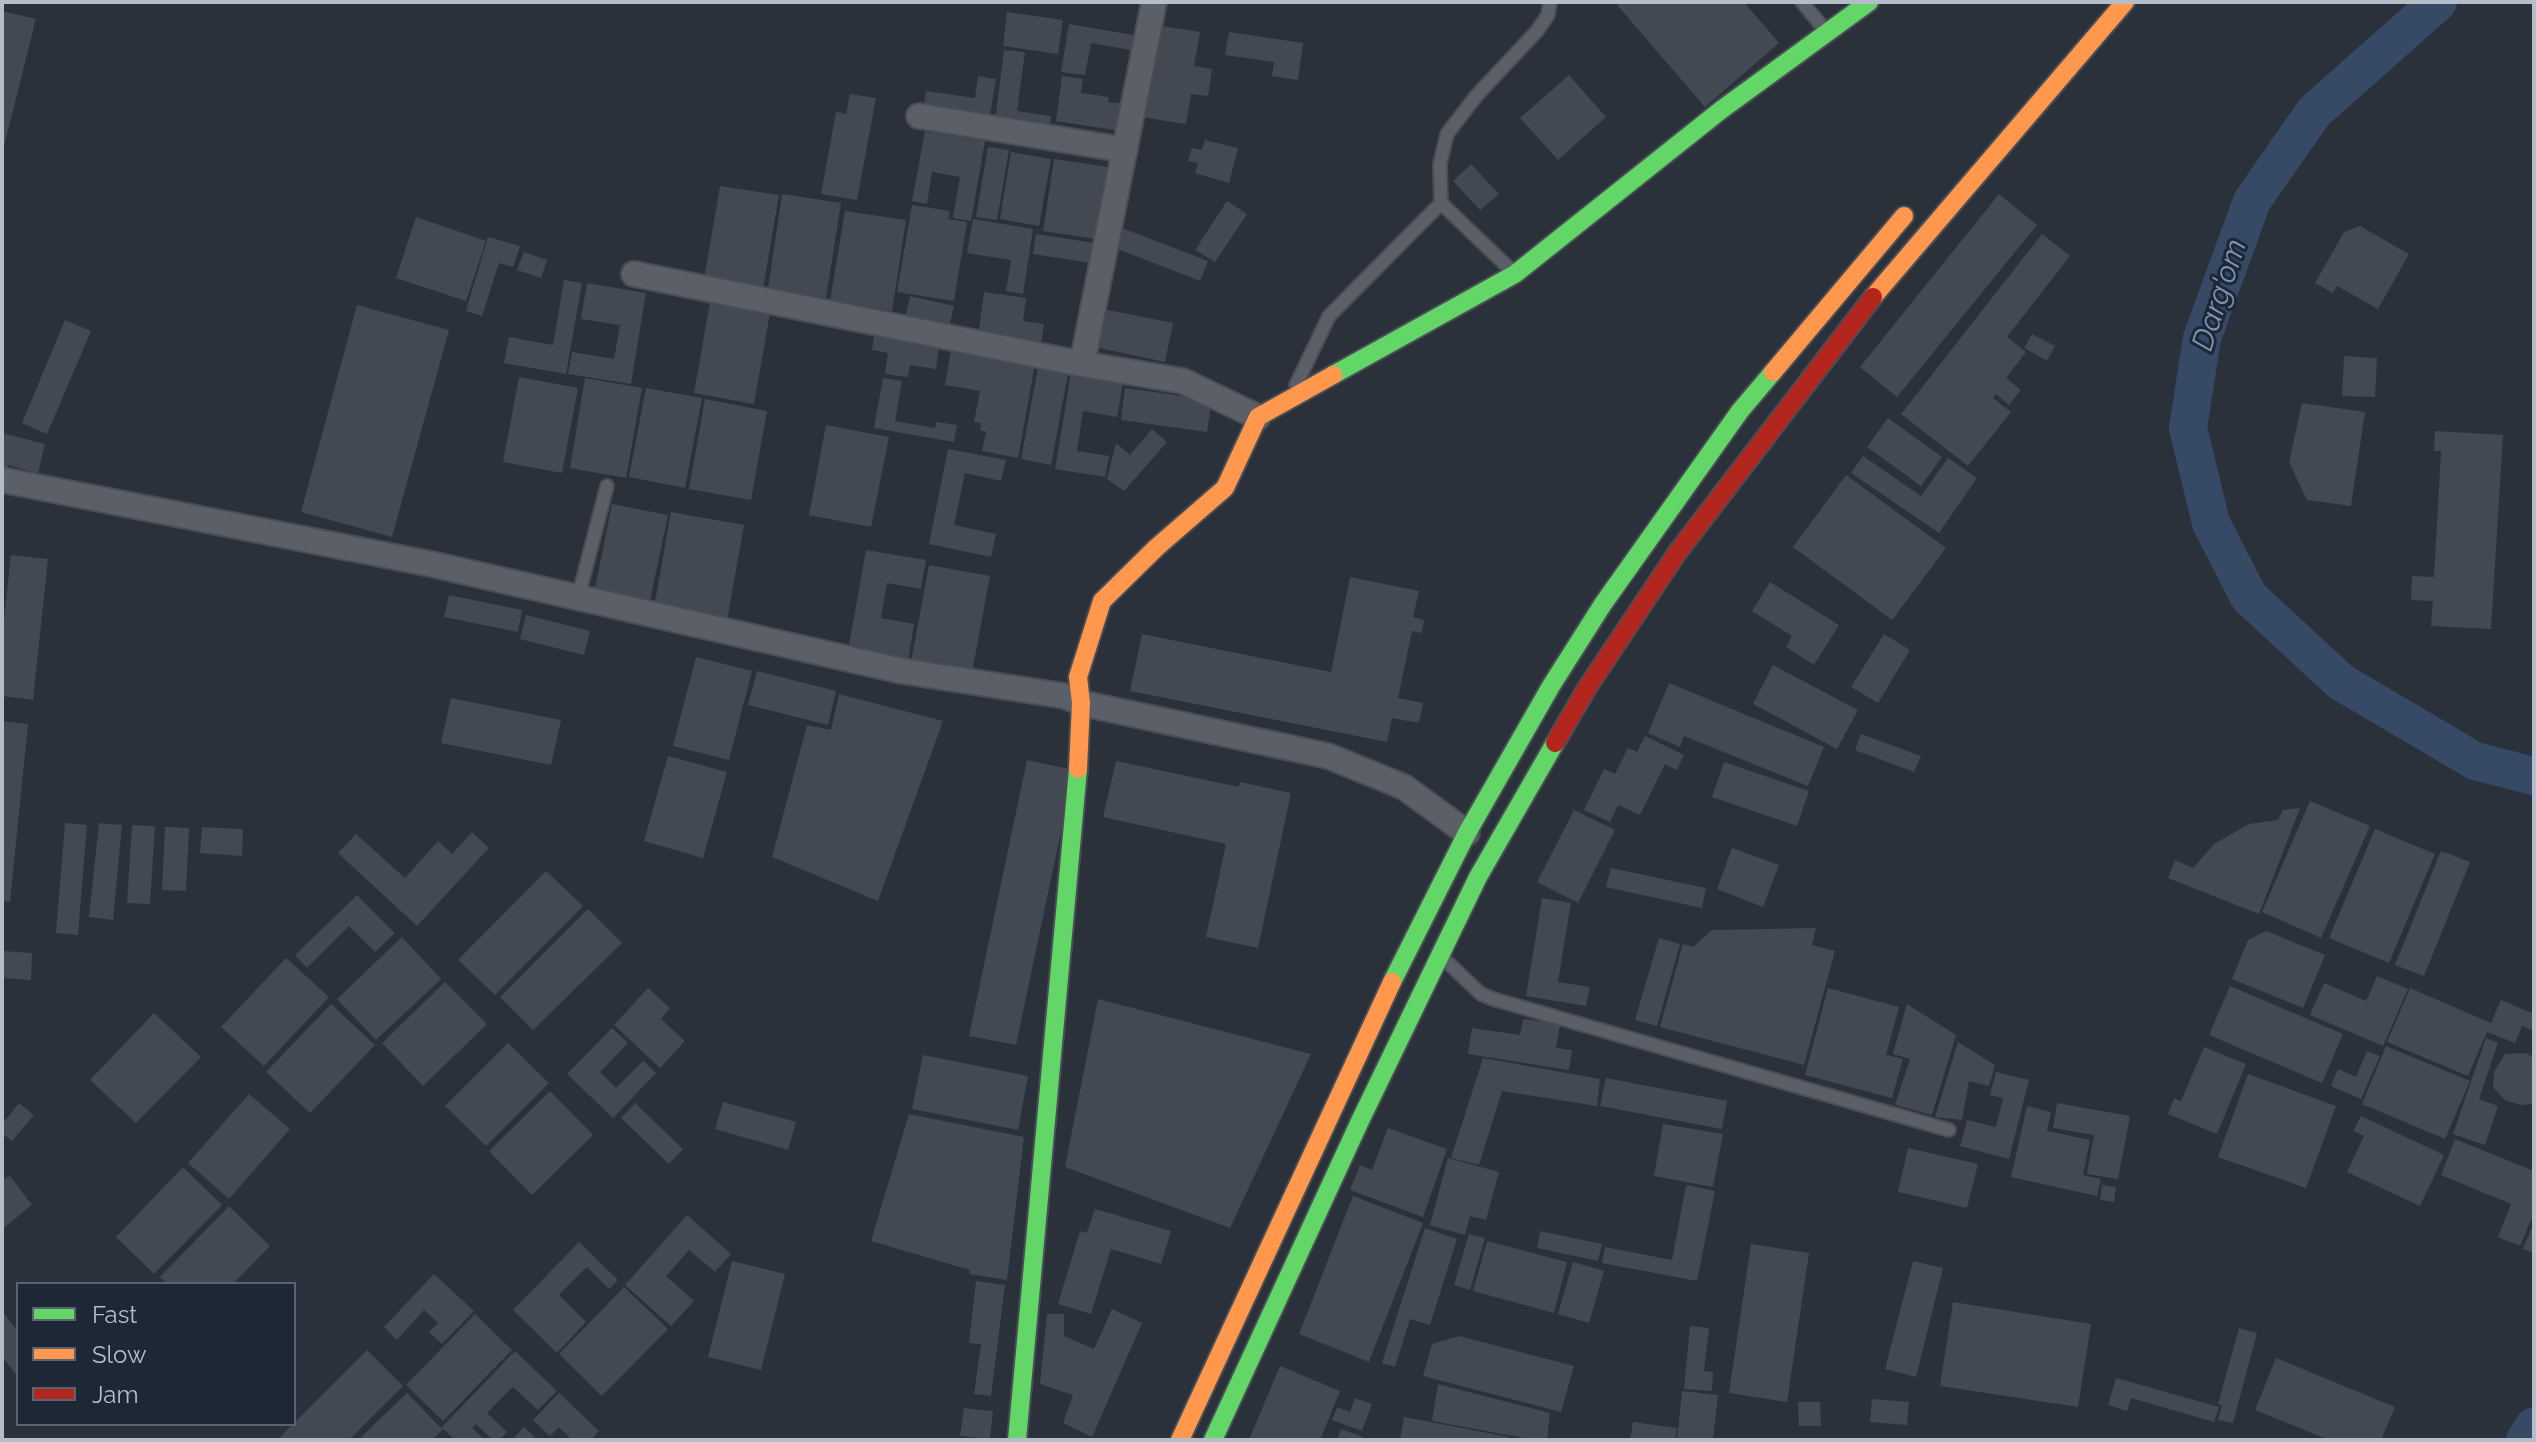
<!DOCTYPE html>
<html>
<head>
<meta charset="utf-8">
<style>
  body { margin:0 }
  #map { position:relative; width:2536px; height:1442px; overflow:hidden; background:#2a313b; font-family:Raleway,sans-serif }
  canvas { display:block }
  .frame { position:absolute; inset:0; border:4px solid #b5bdcb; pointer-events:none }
  .legend { position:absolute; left:16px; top:1282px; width:280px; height:144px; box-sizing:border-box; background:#1d2736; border:2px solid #5a6372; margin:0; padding:10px 14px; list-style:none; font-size:24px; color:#b5bdcb }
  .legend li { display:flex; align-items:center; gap:16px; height:40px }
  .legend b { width:40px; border:2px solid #5a6372 }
</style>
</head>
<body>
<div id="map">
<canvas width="2536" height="1442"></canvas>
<div class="frame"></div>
<ul class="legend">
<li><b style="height:10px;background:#63d668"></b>Fast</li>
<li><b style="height:10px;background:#ff974d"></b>Slow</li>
<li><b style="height:10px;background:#b3261e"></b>Jam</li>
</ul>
</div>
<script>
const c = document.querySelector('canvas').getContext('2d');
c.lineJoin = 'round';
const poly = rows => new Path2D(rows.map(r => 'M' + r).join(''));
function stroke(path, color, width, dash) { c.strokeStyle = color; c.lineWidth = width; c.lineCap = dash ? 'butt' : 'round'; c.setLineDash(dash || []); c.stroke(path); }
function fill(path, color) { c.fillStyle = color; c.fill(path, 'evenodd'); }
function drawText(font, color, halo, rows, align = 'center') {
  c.font = font + ' Raleway,sans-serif'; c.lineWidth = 6; c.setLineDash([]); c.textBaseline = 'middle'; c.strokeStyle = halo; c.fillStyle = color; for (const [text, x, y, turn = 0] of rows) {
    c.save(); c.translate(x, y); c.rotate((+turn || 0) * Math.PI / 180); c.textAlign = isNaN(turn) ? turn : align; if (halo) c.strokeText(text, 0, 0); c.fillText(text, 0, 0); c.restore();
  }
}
stroke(poly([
  [2438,2,2314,112,2252,201,2202,338,2188,428,2211,523,2249,597,2341,682,2475,761,2534,776],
  [2525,1440,2534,1426]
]), '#364965', 38);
fill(poly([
  [1620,2,1744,2,1779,43,1705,107,1617,5],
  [2,11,36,19,3,150,2,150],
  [1007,12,1063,20,1058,54,1003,46],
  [1069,24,1139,36,1136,51,1091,43,1085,75,1061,72],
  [1155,25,1200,32,1194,66,1212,69,1208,96,1191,94,1186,124,1141,117],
  [1229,32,1303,43,1298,80,1272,76,1274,62,1225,55],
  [1004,50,1025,52,1017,111,1051,116,1049,129,995,122],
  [1569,75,1606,117,1558,160,1520,118],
  [978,76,996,79,990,115,924,105,926,91,975,98],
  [1062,76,1083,79,1081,93,1109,97,1108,102,1125,104,1121,131,1056,121],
  [850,94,876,98,857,200,821,194,836,112,846,114],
  [925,131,985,141,971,221,953,218,960,177,932,172,927,204,912,201],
  [1205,140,1238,148,1229,183,1195,173,1198,163,1188,161,1192,148,1202,150],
  [988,147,1009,150,997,220,976,217],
  [1011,152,1051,159,1039,226,1000,219],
  [1054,159,1108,167,1097,239,1043,231],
  [1471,164,1499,194,1480,210,1453,181],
  [720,186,779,195,763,289,704,280],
  [782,194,841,203,826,298,768,289],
  [1999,194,2037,225,1897,397,1860,367],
  [1227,201,1247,214,1215,262,1195,250],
  [912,205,950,211,948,219,967,222,954,301,897,292],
  [845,211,906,220,892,311,830,301],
  [416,217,486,241,466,301,396,278],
  [973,219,1033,229,1023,294,1006,291,1011,260,967,253],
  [2360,226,2409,254,2378,309,2337,286,2333,293,2315,283,2344,232],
  [1122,228,1208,261,1200,281,1115,248],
  [1036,234,1095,243,1091,263,1033,254],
  [2042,234,2070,256,2007,337,2026,352,2006,378,2021,390,2009,405,1996,394,1993,398,2011,412,1968,466,1901,414],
  [488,237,520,246,513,267,499,263,482,316,466,311],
  [524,252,547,260,541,278,517,270],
  [564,280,582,283,566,374,504,363,509,337,553,345],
  [587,283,646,293,631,384,568,374,572,352,614,359,620,325,581,319],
  [984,292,1026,298,1023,321,1044,324,1041,346,978,337],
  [910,296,954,306,949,328,905,318],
  [710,302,770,313,754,404,694,393],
  [357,305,449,330,392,537,301,512],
  [1103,309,1173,323,1165,362,1095,347],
  [65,320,91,331,47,434,22,423],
  [2032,334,2055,346,2047,361,2024,348],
  [874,335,939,345,936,369,910,365,908,377,885,374,888,353,872,350],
  [951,348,1035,364,1018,458,982,451,986,432,980,430,981,423,974,422,980,391,945,385],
  [2344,356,2377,358,2375,397,2342,396],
  [1038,368,1068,374,1051,465,1021,459],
  [1071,373,1123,382,1117,417,1083,411,1077,451,1109,456,1105,477,1055,469],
  [519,377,578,388,562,473,503,462],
  [585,378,642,388,626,478,570,468],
  [883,378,902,381,895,421,935,428,936,422,957,425,954,442,874,428],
  [646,388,702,398,685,488,629,477],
  [1125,388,1212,400,1207,432,1121,420],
  [705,399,767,411,751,500,689,489],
  [2302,403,2365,412,2351,506,2307,500,2289,462],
  [1888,418,1942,457,1921,486,1867,447],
  [826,425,889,437,871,527,809,515],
  [1152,429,1167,442,1124,491,1107,479,1116,443,1130,455],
  [2435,431,2503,435,2491,629,2431,626,2433,601,2411,600,2412,576,2434,577,2441,451,2434,451],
  [2,433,45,444,38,473,8,465,6,476,2,475],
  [948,449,1006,460,1001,481,965,473,954,525,996,534,991,557,929,544],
  [1863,456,1921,496,1948,458,1977,478,1939,533,1851,473],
  [1846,475,1946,548,1892,620,1793,547],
  [612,504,668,515,649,605,594,593],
  [671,512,744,525,727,621,654,608],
  [866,550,926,560,921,589,887,583,881,618,914,624,908,662,848,651],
  [11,555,48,559,33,700,2,696,2,636],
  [929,565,990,576,972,673,911,662],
  [1350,577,1419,591,1413,617,1424,620,1422,633,1412,631,1398,698,1423,703,1419,723,1392,718,1387,742,1130,691,1142,634,1331,672],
  [1770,582,1839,625,1814,665,1786,647,1792,636,1752,611],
  [449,595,522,610,518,632,444,617],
  [526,615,590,631,584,655,520,639],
  [1884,634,1910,650,1878,703,1851,687],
  [696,657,752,671,729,760,673,746],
  [1773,665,1858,710,1837,749,1753,704],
  [757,671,836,691,828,725,748,705],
  [1669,683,1824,747,1808,786,1684,736,1680,747,1648,733],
  [839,694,943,721,878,901,772,857,807,725,831,730],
  [451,698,561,720,551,765,441,743],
  [2,721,28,724,10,902,2,901],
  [1861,734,1921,756,1914,772,1855,750],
  [1645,736,1684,755,1677,770,1665,764,1640,815,1618,805,1610,822,1584,810,1604,769,1615,774,1628,748,1637,752],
  [668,756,727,772,703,858,644,841],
  [1027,760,1074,770,1016,1045,969,1036],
  [1116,761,1239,787,1240,782,1291,793,1258,948,1206,937,1226,844,1103,817],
  [1724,762,1809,791,1797,826,1712,797],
  [2310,801,2370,826,2321,938,2262,912],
  [2300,808,2259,914,2168,878,2175,860,2193,868,2214,844,2249,824,2278,820,2283,810],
  [1574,810,1615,830,1578,903,1537,882],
  [65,823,87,825,78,935,56,933],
  [99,823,122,825,113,920,89,917],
  [132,825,155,826,150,904,127,903],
  [165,827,189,828,186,891,162,890],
  [202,827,243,829,242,856,200,853],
  [2375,829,2435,854,2389,963,2329,938],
  [472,832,489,848,417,926,338,853,356,834,405,878,438,841,452,854],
  [1732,848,1779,865,1763,907,1717,889],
  [2441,851,2470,862,2424,976,2395,965],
  [1611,868,1706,888,1702,908,1606,887],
  [546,871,583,906,495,995,458,960],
  [357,895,395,933,375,952,349,926,307,968,295,955],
  [1542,898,1571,903,1558,982,1590,987,1586,1006,1526,996],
  [588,909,622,943,533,1030,500,997],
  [1816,928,1812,945,1835,951,1804,1065,1660,1027,1683,944,1693,947,1712,930],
  [2266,931,2325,955,2303,1008,2232,979,2248,940],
  [402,937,441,979,376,1040,337,999],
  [1659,938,1680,944,1657,1026,1635,1020],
  [2,951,32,953,31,980,2,978],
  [286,958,329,997,264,1066,221,1027],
  [2377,976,2408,989,2383,1046,2310,1015,2324,983,2366,1001],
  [445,982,487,1024,423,1086,382,1043],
  [2230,986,2343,1034,2322,1083,2209,1035],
  [648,988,670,1008,661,1019,685,1041,660,1068,614,1025],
  [1828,988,1899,1007,1886,1055,1903,1059,1892,1098,1805,1075],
  [2410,988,2491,1023,2501,1000,2534,1014,2534,1031,2522,1026,2515,1043,2487,1032,2468,1076,2387,1042],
  [1098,999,1311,1054,1230,1228,1065,1167],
  [331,1004,375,1045,310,1113,266,1072],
  [1907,1004,1956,1035,1932,1115,1895,1105,1910,1059,1893,1054],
  [154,1013,201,1057,136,1123,90,1080],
  [1523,1019,1560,1024,1556,1048,1572,1050,1569,1070,1468,1054,1472,1028,1520,1035],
  [612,1028,628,1043,600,1072,616,1088,643,1061,656,1073,613,1118,567,1074],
  [2486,1038,2498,1043,2479,1099,2498,1106,2485,1145,2453,1134],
  [1958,1042,1995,1065,1989,1086,1969,1081,1962,1120,1935,1117],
  [508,1043,549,1083,486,1146,445,1106],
  [2386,1046,2470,1081,2445,1139,2362,1104],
  [2204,1047,2246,1064,2217,1134,2168,1114,2174,1098,2181,1101],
  [2367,1051,2380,1056,2361,1099,2331,1086,2338,1069,2356,1077],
  [2526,1053,2534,1058,2534,1104,2521,1105,2505,1100,2493,1087,2494,1072,2505,1054],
  [923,1055,1028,1076,1018,1130,912,1109],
  [1483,1058,1600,1079,1597,1106,1502,1091,1479,1165,1451,1158],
  [1996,1072,2029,1080,2009,1159,1960,1146,1967,1120,1996,1127,2003,1098,1990,1095],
  [2248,1074,2336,1106,2306,1188,2218,1157],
  [1606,1078,1727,1101,1722,1129,1600,1106],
  [550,1091,593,1135,532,1195,489,1151],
  [249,1094,290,1129,229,1199,188,1163],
  [723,1102,796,1122,788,1150,715,1129],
  [19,1103,34,1115,12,1141,2,1133,2,1124],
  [635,1103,683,1149,669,1164,621,1118],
  [2057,1103,2130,1116,2118,1179,2087,1174,2094,1135,2053,1128],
  [2027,1106,2051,1112,2047,1131,2090,1140,2083,1175,2101,1179,2097,1196,2011,1177],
  [909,1114,1024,1137,1007,1280,969,1274,970,1270,871,1241],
  [2361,1116,2444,1155,2420,1206,2347,1172,2364,1136,2353,1131],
  [1663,1124,1723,1134,1713,1187,1654,1176],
  [1388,1128,1447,1149,1423,1217,1350,1190,1360,1165,1372,1170],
  [2455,1139,2534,1171,2534,1213,2520,1246,2498,1237,2511,1204,2441,1175],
  [1908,1148,1978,1164,1967,1208,1898,1192],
  [1448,1158,1499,1172,1486,1220,1470,1216,1465,1235,1430,1225],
  [183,1167,222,1205,154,1274,116,1237],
  [10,1176,32,1205,2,1229,2,1180],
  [1686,1185,1715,1191,1697,1281,1602,1263,1605,1247,1672,1260],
  [2102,1185,2116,1187,2114,1202,2100,1200],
  [1353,1196,1423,1223,1369,1362,1299,1334],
  [229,1206,270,1246,233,1284,167,1284,160,1277],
  [1095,1209,1171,1231,1161,1264,1111,1249,1091,1314,1058,1304,1080,1231,1087,1233],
  [687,1215,731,1254,715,1272,689,1250,666,1276,694,1301,671,1326,625,1285],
  [2534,1222,2534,1253,2523,1249],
  [1425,1228,1457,1239,1430,1325,1410,1319,1395,1367,1382,1363],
  [1540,1231,1602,1244,1598,1261,1537,1248],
  [1469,1234,1485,1238,1470,1290,1454,1285],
  [1487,1241,1567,1262,1554,1313,1473,1291],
  [579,1242,618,1280,609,1289,587,1267,559,1295,586,1322,557,1353,513,1310],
  [1751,1244,1809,1253,1787,1402,1729,1393],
  [732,1261,785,1274,761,1370,708,1357],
  [1913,1261,1943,1268,1916,1377,1885,1369],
  [1573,1262,1604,1271,1589,1323,1558,1314],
  [434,1274,474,1311,442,1344,429,1332,438,1323,424,1310,397,1340,384,1327],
  [976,1281,1005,1285,991,1396,974,1394,981,1344,969,1343],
  [624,1287,668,1329,602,1396,559,1354],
  [1953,1302,2091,1324,2078,1407,1940,1386],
  [1112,1309,1142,1323,1092,1437,1063,1423,1073,1395,1040,1384,1047,1314,1064,1314,1064,1336,1094,1349],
  [2,1311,18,1331,18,1377,2,1357],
  [475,1314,512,1350,443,1421,406,1385],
  [1690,1326,1709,1328,1704,1371,1713,1372,1712,1391,1684,1389],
  [2239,1328,2257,1333,2233,1423,2218,1420,2222,1405,2218,1404],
  [1459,1336,1574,1366,1561,1412,1423,1376,1432,1344],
  [367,1350,403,1386,349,1440,277,1440],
  [515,1351,557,1391,538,1410,513,1387,487,1413,507,1432,499,1440,493,1440,476,1424,472,1428,485,1440,455,1440,443,1429,432,1440,358,1440,407,1393,441,1428],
  [2276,1358,2395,1407,2381,1440,2329,1440,2255,1410],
  [1280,1366,1340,1391,1320,1440,1249,1440],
  [2116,1378,2219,1407,2214,1422,2131,1398,2127,1411,2108,1405],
  [1438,1384,1550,1413,1547,1440,1535,1440,1432,1421],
  [1682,1391,1718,1395,1713,1440,1677,1440],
  [559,1393,599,1431,591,1440,572,1440,559,1427,550,1436,533,1420],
  [1355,1398,1372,1404,1362,1431,1332,1420,1337,1407,1350,1412],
  [1872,1399,1909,1402,1907,1425,1870,1422],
  [1798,1402,1820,1402,1821,1426,1799,1426],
  [964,1408,993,1411,990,1439,960,1436],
  [1404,1417,1509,1437,1508,1440,1400,1440],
  [1633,1422,1677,1428,1675,1440,1630,1440],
  [524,1427,538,1440,512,1440],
  [1341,1429,1363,1437,1362,1440,1337,1440]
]), '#434952');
const lane = poly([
  [1802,2,1825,30],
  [1441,203,1513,272],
  [1296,385,1329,316,1441,203,1440,164,1447,134,1477,95,1537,31,1548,15,1550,2],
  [578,598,607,486],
  [1445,960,1481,994,1493,999,1949,1130]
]);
const street = poly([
  [919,116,1125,150],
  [634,274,1082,364,1183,381,1258,417],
  [1082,364,1154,2],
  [2,480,431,564,902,671,1065,696,1081,703,1328,756,1404,787,1467,833]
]);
const fast = poly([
  [1333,375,1515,274,1721,110,1869,2],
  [1392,982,1467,833,1551,686,1603,604,1740,411,1773,372],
  [1017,1440,1078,769],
  [1213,1440,1360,1121,1478,877,1555,743]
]);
const slow = poly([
  [1873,297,2125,2],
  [1773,372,1904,216],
  [1078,769,1081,703,1078,677,1102,601,1157,547,1225,488,1258,417,1333,375],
  [1180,1440,1392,982]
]);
const jam = poly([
  [1555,743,1587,688,1677,553,1873,297]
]);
stroke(lane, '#494d55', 16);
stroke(street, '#494d55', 28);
stroke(fast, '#494d55', 22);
stroke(slow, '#494d55', 22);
stroke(jam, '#494d55', 22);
stroke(lane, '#5b6068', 12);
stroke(street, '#5b6068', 24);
stroke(fast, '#63d668', 18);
stroke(slow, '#ff974d', 18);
stroke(jam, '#b3261e', 18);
drawText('italic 30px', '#7c93b4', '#1d2736', [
  ["Darg'om",2220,295,-72]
]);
</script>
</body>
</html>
